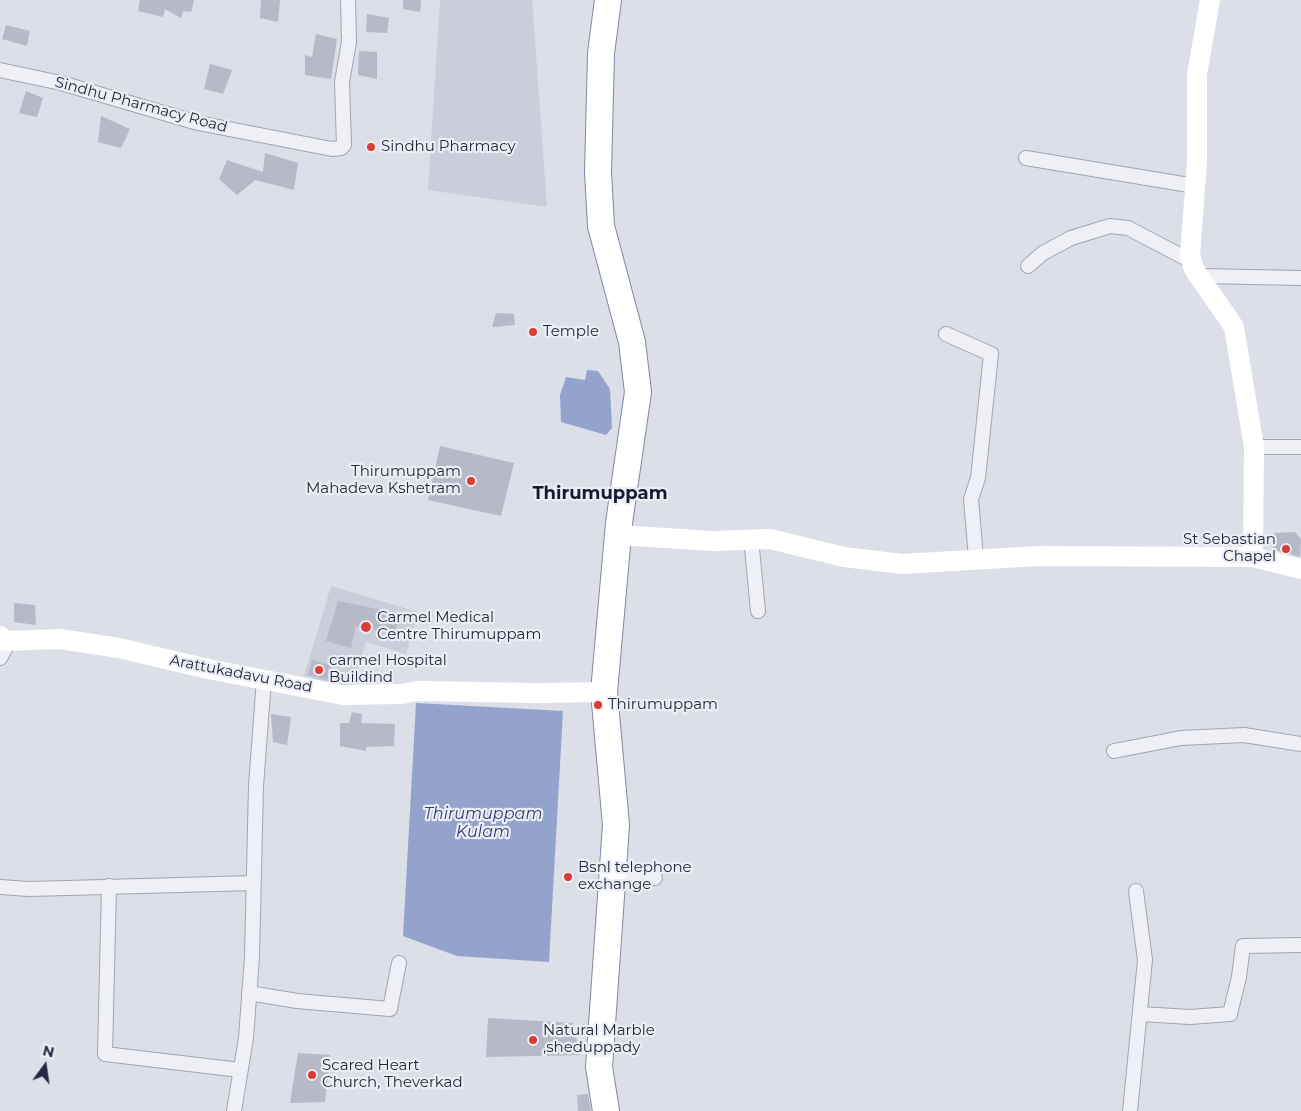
<!DOCTYPE html>
<html>
<head>
<meta charset="utf-8">
<style>
  body { margin:0 }
  #map { position:relative; width:1301px; height:1111px; overflow:hidden; background:#dcdee8; font-family:Montserrat,sans-serif }
  canvas { display:block }
  .north { position:absolute; left:20px; top:1041px; width:50px; height:50px; -webkit-text-stroke:4px #eceef5; paint-order:stroke; rotate:14deg; font-size:14px; font-weight:700; line-height:20px; text-align:center; color:#242940 }
  .north::after { content:''; display:block; margin:auto; width:18px; height:22px; background:#242940; clip-path:polygon(50% 0,100% 100%,50% 72%,0 100%) }
</style>
</head>
<body>
<div id="map">
<canvas width="1301" height="1111"></canvas>
<div class="north">N</div>
</div>
<script>
const c = document.querySelector('canvas').getContext('2d');
c.lineJoin = 'round';
function fill(path, color) { c.fillStyle = color; c.fill(path, 'evenodd'); }
const poly = rows => new Path2D(rows.map(r => 'M' + r).join(''));
function stroke(path, color, width, dash) { c.strokeStyle = color; c.lineWidth = width; c.lineCap = dash ? 'butt' : 'round'; c.setLineDash(dash || []); c.stroke(path); }
function drawText(font, color, halo, rows, align = 'center') {
  c.font = font + ' Montserrat,sans-serif'; c.lineWidth = 4.5; c.setLineDash([]); c.textBaseline = 'middle'; c.strokeStyle = halo; c.fillStyle = color; for (const [text, x, y, turn = 0] of rows) {
    c.save(); c.translate(x, y); c.rotate((+turn || 0) * Math.PI / 180); c.textAlign = isNaN(turn) ? turn : align; if (halo) c.strokeText(text, 0, 0); c.fillText(text, 0, 0); c.restore();
  }
}
fill(poly([
  [440,0,532,0,547,207,428,190],
  [331,586,418,612,406,654,366,642,351,690,304,676]
]), '#cacdda');
fill(poly([
  [587,370,598,371,610,389,612,428,606,435,561,422,560,395,566,377,585,380],
  [416,703,563,711,549,962,457,956,403,936]
]), '#93a3cc');
fill(poly([
  [140,0,194,0,191,12,183,11,181,18,165,9,163,17,138,11],
  [261,0,280,0,278,22,260,18],
  [403,0,421,0,420,12,403,9],
  [367,14,389,18,387,33,366,32],
  [6,25,30,31,27,46,2,39],
  [316,34,337,39,331,79,305,75,305,55,312,57],
  [359,51,377,52,377,79,358,75],
  [210,64,232,70,223,94,204,89],
  [26,91,43,98,37,117,19,113],
  [101,116,130,129,121,148,98,142],
  [265,153,298,163,294,190,255,180,237,195,219,179,227,160,263,172],
  [496,313,514,314,515,325,492,327],
  [440,446,514,463,501,516,428,500],
  [1295,532,1301,539,1300,557,1271,549,1274,547,1274,533],
  [338,601,402,614,393,634,356,626,351,648,326,641],
  [14,603,35,605,36,625,14,622],
  [312,660,331,665,327,680,308,675],
  [352,712,362,714,361,723,395,724,394,746,366,747,366,751,340,746,340,723,349,723],
  [271,714,291,717,287,745,273,742],
  [488,1018,573,1023,580,1055,486,1057],
  [298,1053,330,1055,325,1102,290,1103],
  [588,1094,591,1111,578,1111,577,1095]
]), '#b6b9c8');
const street = poly([
  [0,70,61,83,198,123,332,149,341,148,344,145,342,82,349,42,348,0],
  [1026,158,1195,186],
  [1028,266,1043,253,1071,238,1110,226,1128,228,1191,261],
  [1200,276,1301,278],
  [946,334,991,354,978,478,971,499,976,558],
  [1254,447,1301,447],
  [751,538,758,611],
  [0,658,10,640],
  [1114,751,1181,738,1244,735,1301,744],
  [613,870,626,877,655,878],
  [109,886,105,1054,240,1070],
  [0,887,29,889,254,883],
  [249,993,297,1001,390,1009,399,963],
  [1140,1014,1190,1017,1230,1014,1239,977,1243,946,1301,945],
  [234,1111,246,1038,252,957,256,786,264,679],
  [1130,1111,1145,960,1136,891]
]);
const highway = poly([
  [606,1111,599,1067,616,825,604,692,619,523,638,392,632,342,601,226,598,172,601,53,608,0]
]);
stroke(street, '#a1a4b2', 16);
stroke(highway, '#8288a0', 28);
stroke(street, '#eff0f6', 14);
stroke(poly([
  [1210,0,1197,74,1197,162,1190,255,1194,269,1234,327,1254,447,1253,557],
  [618,535,712,541,770,539,844,557,902,564,1039,556,1253,557,1301,569],
  [0,636,5,641,60,639,119,648,208,669,343,695,402,694,417,691,536,693,604,692]
]), '#fff', 20);
stroke(highway, '#fff', 26);
for (const [x, y, r, color] of [
  [371,147,5,"#db3d33"],
  [533,332,5,"#db3d33"],
  [471,481,5,"#db3d33"],
  [1286,549,5,"#db3d33"],
  [366,627,6,"#db3d33"],
  [319,670,5,"#db3d33"],
  [598,705,5,"#db3d33"],
  [568,877,5,"#db3d33"],
  [533,1040,5,"#db3d33"],
  [312,1075,5,"#db3d33"]
]) { const dot = new Path2D(); dot.arc(x, y, r, 0, 2 * Math.PI); c.fillStyle = color; c.fill(dot); stroke(dot, '#eceef5', 2); }
drawText('15px', '#242940', '#eceef5', [
  ["Sindhu Pharmacy Road",141,105,15],
  ["Arattukadavu Road",241,674,11]
]);
drawText('15px', '#242940', '#eceef5', [
  ["Sindhu Pharmacy",381,147],
  ["Temple",543,332],
  ["Thirumuppam",461,472,"right"],
  ["Mahadeva Kshetram",461,489,"right"],
  ["St Sebastian",1276,540,"right"],
  ["Chapel",1276,557,"right"],
  ["Carmel Medical",377,618],
  ["Centre Thirumuppam",377,635],
  ["carmel Hospital",329,661],
  ["Buildind",329,678],
  ["Thirumuppam",608,705],
  ["Bsnl telephone",578,868],
  ["exchange",578,885],
  ["Natural Marble",543,1031],
  [",sheduppady",543,1048],
  ["Scared Heart",322,1066],
  ["Church, Theverkad",322,1083]
], 'left');
drawText('italic 16px', '#2b3d77', '#eceef5', [
  ["Thirumuppam",483,814],
  ["Kulam",483,832]
]);
drawText('bold 18px', '#171a30', '#eceef5', [
  ["Thirumuppam",600,494]
]);
</script>
</body>
</html>
